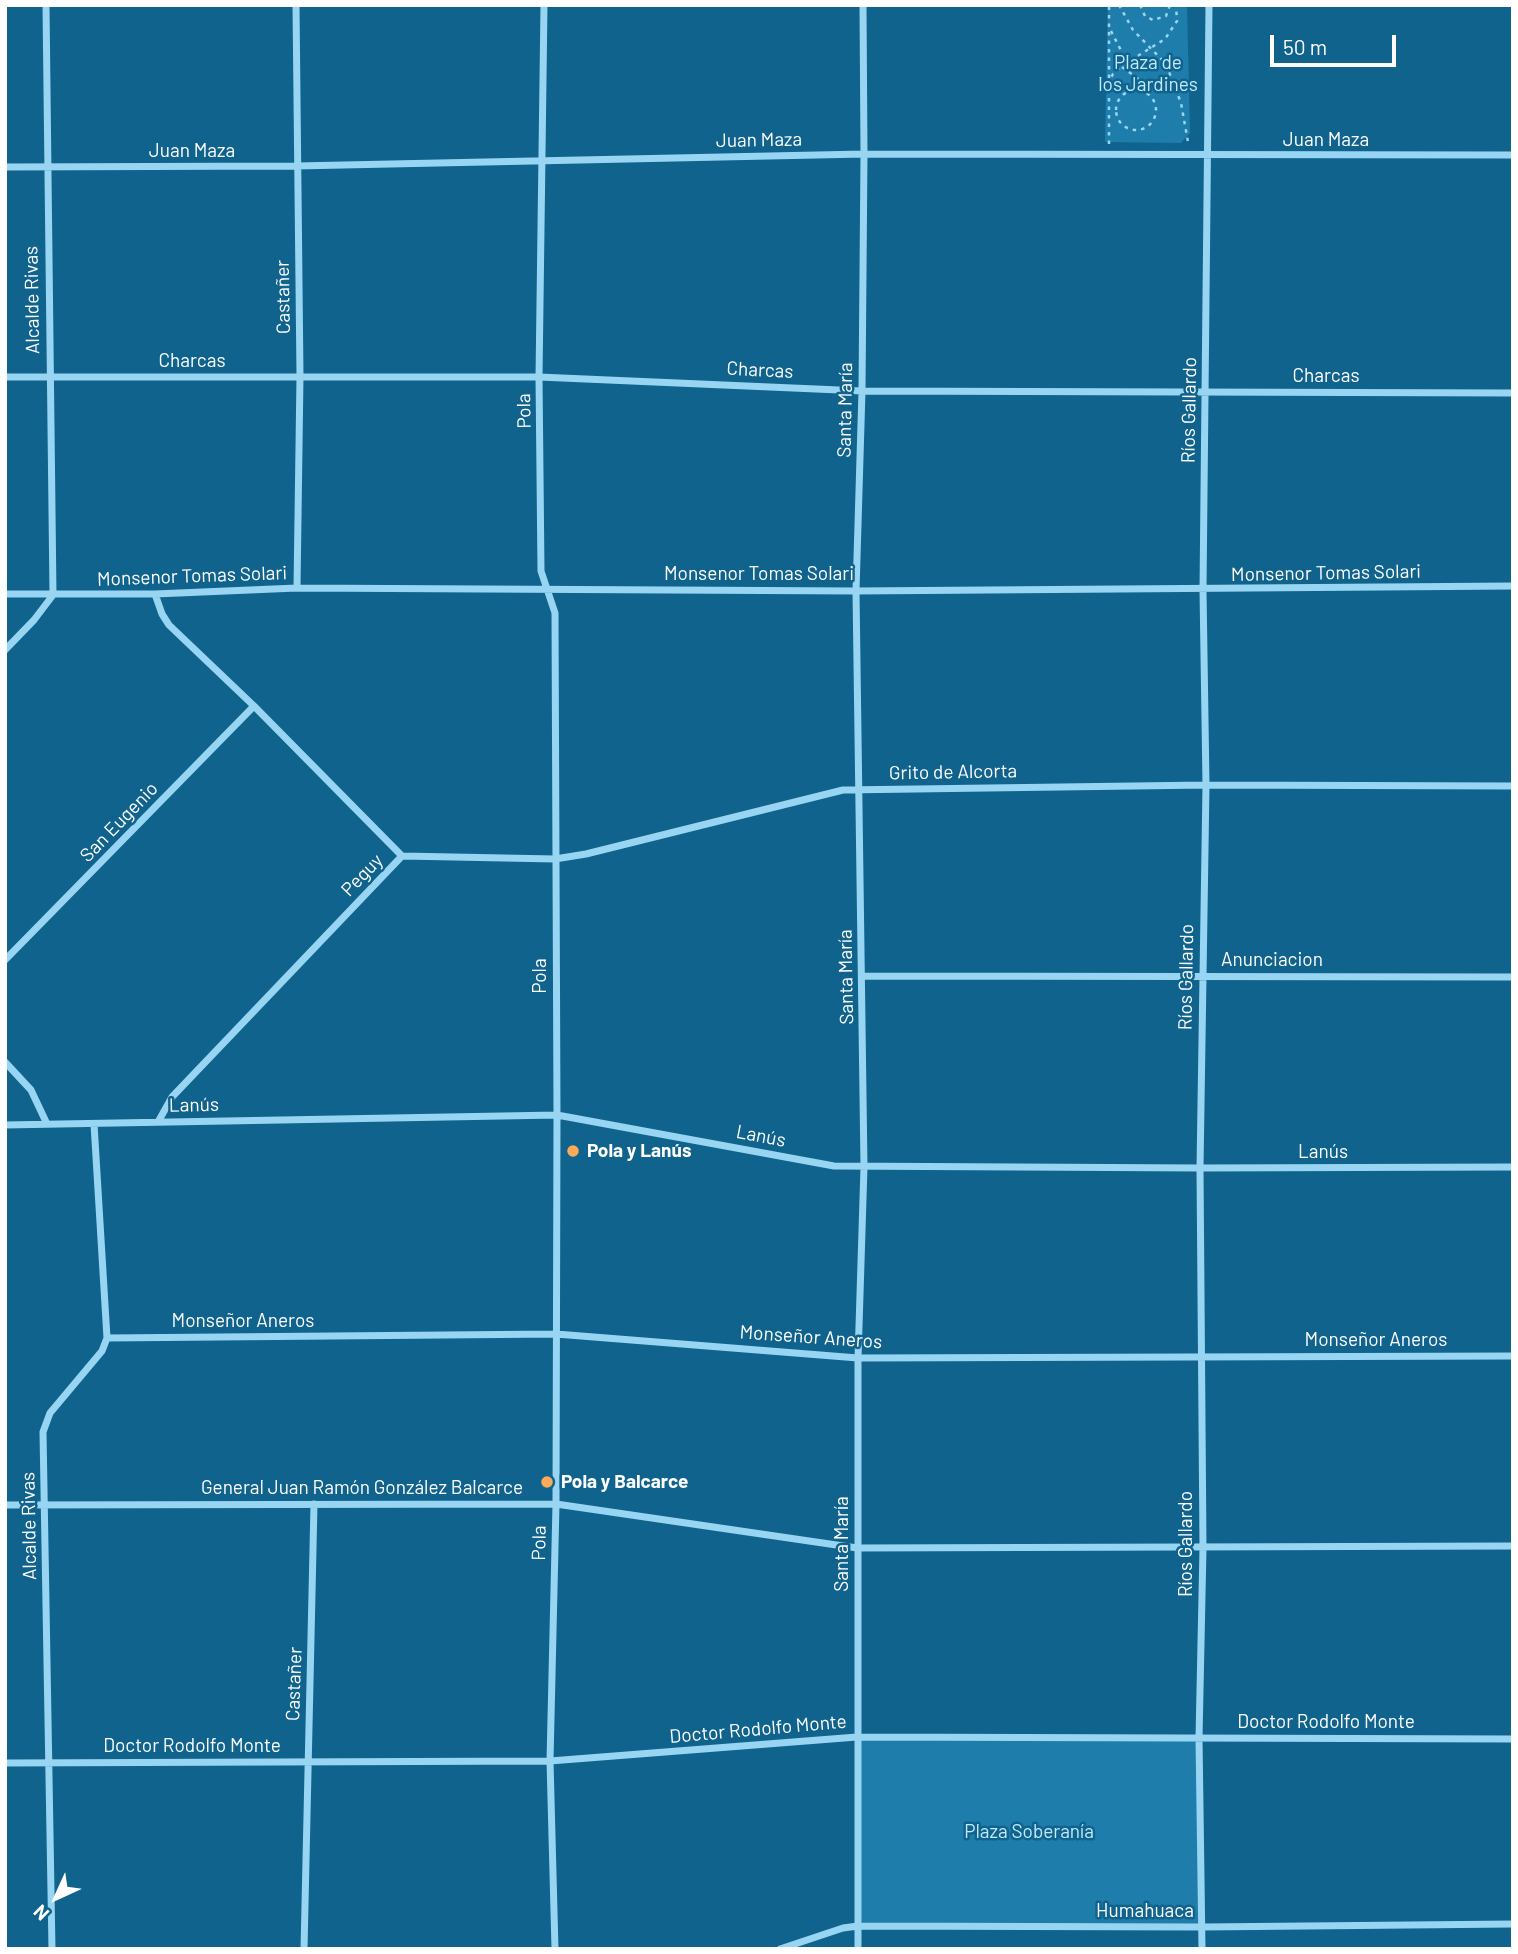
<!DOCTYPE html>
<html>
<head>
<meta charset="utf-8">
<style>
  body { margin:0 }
  #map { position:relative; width:1518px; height:1954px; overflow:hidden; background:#10638d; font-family:Barlow,sans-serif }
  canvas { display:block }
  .frame { position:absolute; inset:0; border:7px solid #fff; pointer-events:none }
  .north { position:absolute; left:21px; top:1863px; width:70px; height:70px; -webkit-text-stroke:5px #10638d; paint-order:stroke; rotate:225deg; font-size:19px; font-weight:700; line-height:28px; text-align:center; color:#fff }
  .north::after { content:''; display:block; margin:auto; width:24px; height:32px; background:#fff; clip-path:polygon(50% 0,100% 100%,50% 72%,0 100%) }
  .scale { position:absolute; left:1270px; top:35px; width:126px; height:32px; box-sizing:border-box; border:4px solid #fff; border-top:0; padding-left:9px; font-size:21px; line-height:24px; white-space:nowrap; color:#fff; -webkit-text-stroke:5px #10638d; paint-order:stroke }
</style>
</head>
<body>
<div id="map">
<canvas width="1518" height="1954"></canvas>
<div class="frame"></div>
<div class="north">N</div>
<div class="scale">50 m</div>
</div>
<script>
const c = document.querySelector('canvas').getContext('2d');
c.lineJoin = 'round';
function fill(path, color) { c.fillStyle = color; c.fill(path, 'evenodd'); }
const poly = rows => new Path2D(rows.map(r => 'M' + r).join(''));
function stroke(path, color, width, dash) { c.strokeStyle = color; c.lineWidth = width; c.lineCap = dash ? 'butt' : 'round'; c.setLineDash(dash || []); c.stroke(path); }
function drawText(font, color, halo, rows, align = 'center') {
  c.font = font + ' Barlow,sans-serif'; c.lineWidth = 5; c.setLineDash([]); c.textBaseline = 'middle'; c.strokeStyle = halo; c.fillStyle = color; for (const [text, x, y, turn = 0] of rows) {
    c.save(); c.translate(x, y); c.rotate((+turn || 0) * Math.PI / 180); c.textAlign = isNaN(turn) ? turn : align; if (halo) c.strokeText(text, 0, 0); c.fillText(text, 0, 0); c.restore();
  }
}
fill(poly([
  [1108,5,1187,5,1190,133,1181,143,1105,142],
  [857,1737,1199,1738,1202,1927,858,1926]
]), '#1f7dab');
stroke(poly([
  [1119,5,1133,30,1166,64,1181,103,1188,142],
  [1140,5,1145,16,1153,20,1166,16,1170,5],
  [1111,31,1127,62],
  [1122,67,1141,81,1151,96],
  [1109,78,1109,5],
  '1116 110a20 20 0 1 1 40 0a20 20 0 1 1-40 0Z',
  [1109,144,1109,81,1113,74,1123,65,1165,39,1177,21,1176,5]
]), '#98d5f2', 2.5, [3.5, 5]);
stroke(poly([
  [296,5,300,376,297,588],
  [544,5,539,377,541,571,555,613,557,1115,556,1504,550,1761,555,1949],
  [5,167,296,166,864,154,1513,155],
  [5,377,539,377,862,391,1513,393],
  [5,594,155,594,297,588,856,591,1513,586],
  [155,594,162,614,169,625,254,706,402,856],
  [5,650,34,620,53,595,46,5],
  [402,856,555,859,586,854,843,790,1206,785,1513,786],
  [5,960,254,706],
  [862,976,1513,977],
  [5,1062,31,1090,47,1124],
  [158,1122,172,1097,402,856],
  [5,1125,557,1115,834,1166,1200,1168,1513,1167],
  [107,1338,556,1334,858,1358,1513,1356],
  [5,1505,556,1504,857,1548,1513,1546],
  [5,1763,550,1761,857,1737,1513,1739],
  [52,1949,43,1432,50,1413,102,1351,107,1338,94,1124],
  [304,1949,314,1504],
  [780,1949,843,1928,858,1926,1202,1927,1513,1924],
  [858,1949,858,1358,864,1167,856,591,862,391,864,154,863,5],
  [1202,1949,1199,1738,1203,1548,1200,1168,1206,785,1203,590,1209,5]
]), '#98d5f2', 7);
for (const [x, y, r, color] of [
  [573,1151,7,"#ffaa59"],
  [547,1482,7,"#ffaa59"]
]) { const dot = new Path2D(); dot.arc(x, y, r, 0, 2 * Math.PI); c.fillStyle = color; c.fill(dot); stroke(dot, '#10638d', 2.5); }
drawText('19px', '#bfe9fd', '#10638d', [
  ["Plaza de",1148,63],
  ["los Jardines",1148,85],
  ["Plaza Soberanía",1029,1832]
]);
drawText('19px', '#fff', '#10638d', [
  ["Juan Maza",759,140,-1],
  ["Juan Maza",1326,140],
  ["Juan Maza",192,151],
  ["Castañer",283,297,-91],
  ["Alcalde Rivas",32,300,-91],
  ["Charcas",192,361],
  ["Charcas",760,370,3],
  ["Charcas",1326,376],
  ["Santa María",845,410,-89],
  ["Ríos Gallardo",1189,410,-89],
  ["Pola",524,411,-91],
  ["Monsenor Tomas Solari",1326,573,-1],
  ["Monsenor Tomas Solari",759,574],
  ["Monsenor Tomas Solari",192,576,-2],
  ["Grito de Alcorta",953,772,-1],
  ["San Eugenio",119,822,-46],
  ["Peguy",362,875,-46],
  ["Anunciacion",1272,960],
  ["Pola",540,976,-90],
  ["Santa María",846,977,-91],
  ["Ríos Gallardo",1186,977,-89],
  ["Lanús",194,1105,-1],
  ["Lanús",761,1136,11],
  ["Lanús",1323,1152],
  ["Monseñor Aneros",243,1321],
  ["Monseñor Aneros",811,1337,4],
  ["Monseñor Aneros",1376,1340],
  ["General Juan Ramón González Balcarce",362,1488],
  ["Alcalde Rivas",29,1526,-91],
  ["Pola",539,1543,-89],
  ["Santa María",842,1544,-90],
  ["Ríos Gallardo",1186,1544,-90],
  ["Castañer",294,1684,-88],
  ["Doctor Rodolfo Monte",1326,1722],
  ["Doctor Rodolfo Monte",758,1729,-5],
  ["Doctor Rodolfo Monte",192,1746],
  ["Humahuaca",1145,1911]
]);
drawText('bold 19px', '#fff', '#10638d', [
  ["Pola y Lanús",587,1151],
  ["Pola y Balcarce",561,1482]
], 'left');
</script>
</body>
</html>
